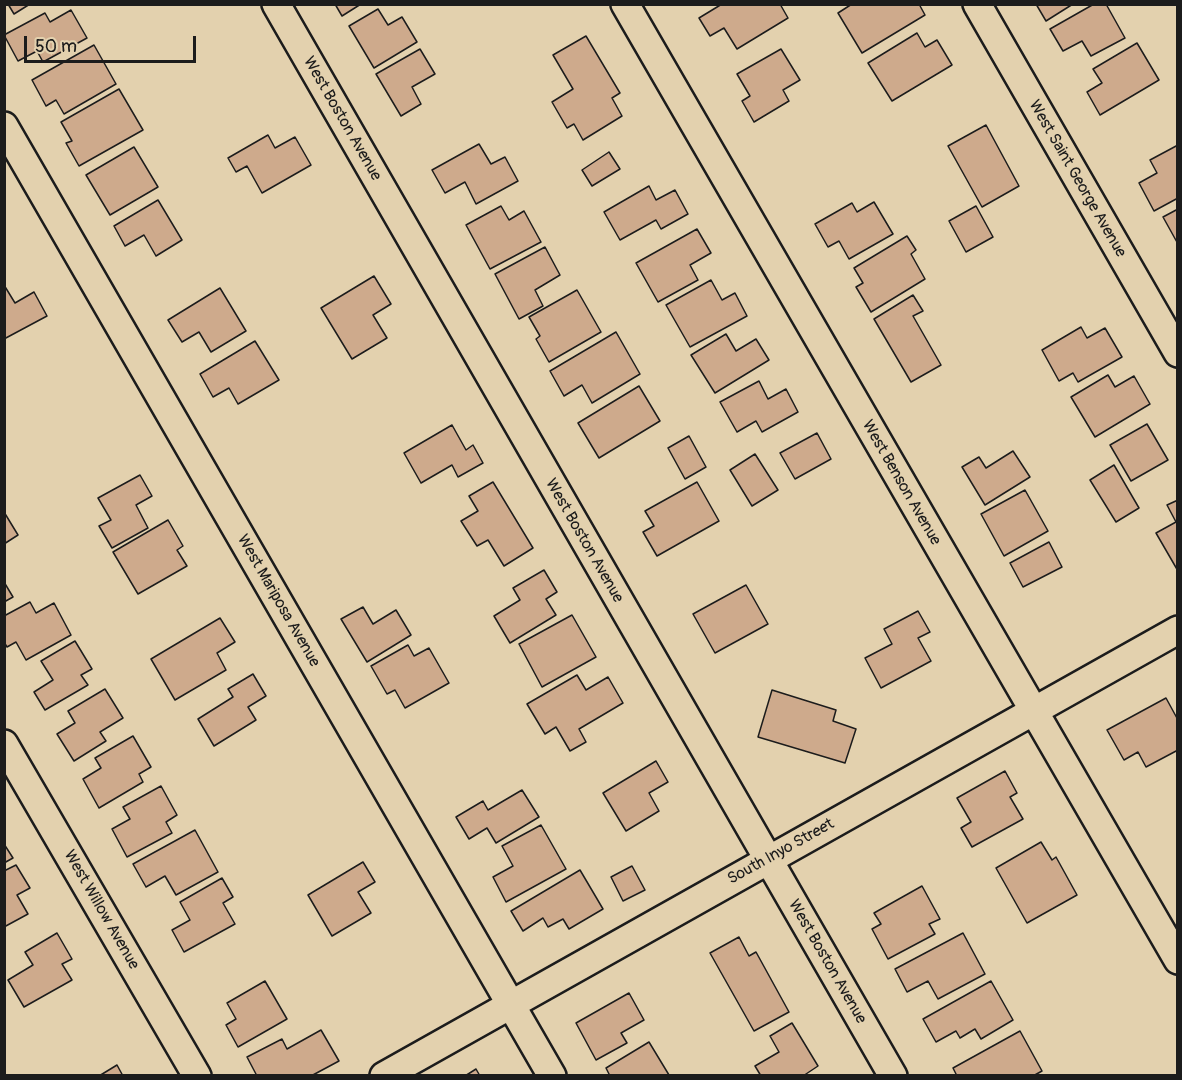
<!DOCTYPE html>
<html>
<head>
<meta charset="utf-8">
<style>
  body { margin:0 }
  #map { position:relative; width:1182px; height:1080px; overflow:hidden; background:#e3d1ae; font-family:Pangolin,sans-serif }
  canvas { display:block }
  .frame { position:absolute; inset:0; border:6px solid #1c1c1c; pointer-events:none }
  .scale { position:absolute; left:24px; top:36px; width:172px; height:27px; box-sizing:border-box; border:3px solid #1c1c1c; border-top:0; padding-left:8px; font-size:18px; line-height:21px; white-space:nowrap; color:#1c1c1c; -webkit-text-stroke:4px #e3d1ae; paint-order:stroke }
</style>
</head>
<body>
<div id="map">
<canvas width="1182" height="1080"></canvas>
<div class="frame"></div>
<div class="scale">50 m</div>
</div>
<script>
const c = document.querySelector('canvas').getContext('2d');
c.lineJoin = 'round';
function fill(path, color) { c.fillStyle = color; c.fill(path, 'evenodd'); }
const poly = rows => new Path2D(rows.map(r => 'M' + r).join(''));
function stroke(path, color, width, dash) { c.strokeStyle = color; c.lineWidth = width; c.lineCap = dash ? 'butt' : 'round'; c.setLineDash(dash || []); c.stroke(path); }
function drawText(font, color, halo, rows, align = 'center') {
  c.font = font + ' Pangolin,sans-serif'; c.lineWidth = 4.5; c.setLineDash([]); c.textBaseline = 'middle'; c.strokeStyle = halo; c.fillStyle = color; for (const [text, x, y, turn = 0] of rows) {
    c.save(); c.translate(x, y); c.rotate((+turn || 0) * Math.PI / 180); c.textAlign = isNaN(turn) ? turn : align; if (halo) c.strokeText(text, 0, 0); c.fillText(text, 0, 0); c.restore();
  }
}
const building = poly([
  [8,4,30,4,14,14,8,4],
  [335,4,361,4,342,16,335,4],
  [722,4,780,4,788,18,737,49,724,28,710,36,699,18,722,4],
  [852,4,919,4,925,15,862,53,838,13,852,4],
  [1036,4,1073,4,1046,21,1036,4],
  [1094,4,1106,4,1125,38,1091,56,1082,41,1063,51,1050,29,1094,4],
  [378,9,388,25,402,17,417,42,374,68,349,26,378,9],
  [71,10,87,38,43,62,37,51,18,61,4,35,45,13,50,22,71,10],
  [917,33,925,47,937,40,952,65,892,101,868,63,917,33],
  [586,36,620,93,612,98,622,116,583,140,574,124,567,128,552,102,573,89,553,55,586,36],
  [1137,43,1159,80,1100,115,1087,92,1102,83,1093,69,1137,43],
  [94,45,116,84,64,114,56,100,46,106,32,80,94,45],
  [420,49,435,74,412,87,421,104,401,116,376,74,420,49],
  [781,49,800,80,783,90,789,101,754,122,742,101,750,96,737,74,781,49],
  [119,89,143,130,79,166,66,143,72,141,61,122,119,89],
  [986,125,1019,186,982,207,948,146,986,125],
  [268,135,275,148,295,137,311,165,262,193,247,166,236,172,228,158,268,135],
  [479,144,491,164,505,157,518,181,476,204,465,182,445,193,432,170,479,144],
  [1178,145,1178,198,1154,211,1139,183,1157,173,1150,160,1178,145],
  [134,147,158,187,110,215,86,175,134,147],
  [609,152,620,169,592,186,582,170,609,152],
  [649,186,656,200,675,190,688,214,661,229,656,220,620,240,604,212,649,186],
  [158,200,182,240,156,256,144,235,125,246,114,226,158,200],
  [874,202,893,234,849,259,839,241,828,247,815,224,852,203,857,212,874,202],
  [501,206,509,220,524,211,541,242,490,269,466,225,501,206],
  [976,206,993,237,966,252,949,221,976,206],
  [1178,209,1178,244,1163,217,1178,209],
  [697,229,711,253,690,265,698,280,658,302,636,263,697,229],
  [907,236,916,250,911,254,925,279,871,312,856,287,863,283,854,268,907,236],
  [545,247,560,275,535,290,543,306,519,319,495,274,545,247],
  [374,276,391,304,373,315,387,338,352,359,321,308,374,276],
  [711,280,722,300,735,293,747,316,690,347,666,305,711,280],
  [4,285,15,303,34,292,47,316,4,339,4,285],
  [220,288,246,331,211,352,199,332,182,342,168,320,220,288],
  [577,290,601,332,549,362,536,339,540,336,529,317,577,290],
  [913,295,923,311,913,316,941,365,911,382,874,319,913,295],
  [1081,327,1087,338,1105,328,1122,357,1078,382,1073,373,1059,381,1042,350,1081,327],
  [616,332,640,374,592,403,582,385,564,396,550,371,616,332],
  [726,334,736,351,756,339,769,360,715,393,691,355,726,334],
  [255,341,279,380,238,404,229,388,213,397,200,374,255,341],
  [1108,375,1115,387,1134,376,1150,404,1095,437,1071,397,1108,375],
  [759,381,768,399,786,389,798,412,762,432,756,421,737,432,720,402,759,381],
  [639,386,660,421,599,458,578,423,639,386],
  [1147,424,1168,460,1131,481,1110,445,1147,424],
  [452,425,466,450,473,445,483,463,458,477,452,465,421,483,404,453,452,425],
  [817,433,831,459,795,479,780,453,817,433],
  [689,436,706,467,685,479,668,448,689,436],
  [1013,451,1030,477,985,505,962,467,979,457,986,468,1013,451],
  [755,454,778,490,752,506,730,470,755,454],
  [1114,465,1139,508,1116,522,1090,480,1114,465],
  [140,475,152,496,136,505,148,528,112,548,99,526,111,520,98,498,140,475],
  [493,482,533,548,504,566,488,540,477,546,461,521,478,511,469,496,493,482],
  [697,482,719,521,657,556,643,532,654,526,645,511,697,482],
  [1025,490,1048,531,1004,556,981,514,1025,490],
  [1178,500,1178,571,1156,533,1176,522,1167,505,1178,500],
  [4,512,18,535,4,544,4,512],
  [168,520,183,546,177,550,187,566,138,594,113,552,168,520],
  [1049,542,1062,567,1023,587,1010,563,1049,542],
  [544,570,557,592,546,599,556,615,510,643,494,616,520,600,513,588,544,570],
  [4,582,13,597,4,602,4,582],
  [746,585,768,624,715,653,693,614,746,585],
  [30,602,36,613,54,603,71,635,26,660,16,642,7,647,4,642,4,616,30,602],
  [363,607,373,624,396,610,411,635,367,662,341,619,363,607],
  [918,611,930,632,918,638,931,661,881,688,865,658,892,644,884,629,918,611],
  [572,615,596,657,542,687,519,644,572,615],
  [220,618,235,642,217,653,226,670,175,700,151,659,220,618],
  [75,641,92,669,81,675,88,685,45,710,34,692,53,680,41,661,75,641],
  [408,645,414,656,429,648,449,683,405,708,395,690,387,694,371,666,408,645],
  [253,674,266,696,248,707,256,720,214,746,198,719,233,697,228,689,253,674],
  [577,675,586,690,608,677,623,703,579,729,586,742,570,751,556,727,545,734,527,704,577,675],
  [105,689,123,718,100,732,106,741,74,761,57,734,75,723,68,711,105,689],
  [772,690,836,710,833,721,856,729,845,763,758,737,772,690],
  [1166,698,1178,720,1178,750,1146,767,1138,752,1124,760,1107,730,1166,698],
  [133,736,151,767,139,774,143,782,99,808,83,779,101,768,95,758,133,736],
  [656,761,668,782,649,793,659,811,626,831,603,793,656,761],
  [1005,771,1017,793,1010,797,1023,819,972,847,961,828,971,822,957,798,1005,771],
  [161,786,177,815,166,822,172,833,127,857,112,829,130,819,123,807,161,786],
  [522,790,539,817,496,843,487,828,469,839,456,817,483,801,488,810,522,790],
  [541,825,566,869,506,902,493,877,513,866,502,846,541,825],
  [195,830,218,872,176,895,165,876,146,887,133,864,195,830],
  [1041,842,1052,860,1056,857,1077,895,1027,923,996,868,1041,842],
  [4,844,13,858,4,863,4,844],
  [363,862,375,882,358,892,371,913,332,936,308,895,363,862],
  [16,865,30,888,17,895,28,914,4,927,4,871,16,865],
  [632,866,645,890,623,901,611,877,632,866],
  [580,870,603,909,569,929,563,919,548,927,543,918,523,931,511,911,580,870],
  [222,878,233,897,223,903,235,924,184,952,172,930,190,920,180,902,222,878],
  [922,886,940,919,929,924,935,934,888,959,872,929,881,924,874,913,922,886],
  [57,933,72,959,62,964,72,980,24,1007,8,980,33,965,25,952,57,933],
  [963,933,985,974,938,999,928,981,907,992,895,969,963,933],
  [739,937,749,956,756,952,789,1012,754,1031,710,953,739,937],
  [265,981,287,1019,238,1047,226,1025,236,1019,227,1003,265,981],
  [991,981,1013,1020,981,1039,975,1029,960,1038,956,1031,936,1042,923,1019,991,981],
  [629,993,644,1020,621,1033,627,1043,596,1060,576,1023,629,993],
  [792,1023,818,1066,803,1076,761,1076,755,1066,779,1052,770,1036,792,1023],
  [321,1030,339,1061,311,1076,257,1076,247,1057,282,1039,287,1049,321,1030],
  [1020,1031,1042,1071,1033,1076,957,1076,953,1068,1020,1031],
  [649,1042,669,1075,610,1076,606,1068,649,1042],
  [117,1065,123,1076,99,1076,117,1065],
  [476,1069,480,1076,465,1076,476,1069]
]);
fill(building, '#ceaa8c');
stroke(building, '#1c1c1c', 1.5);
const minor = poly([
  [276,4,893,1076],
  [625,4,1178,960],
  [977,4,1178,353],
  [4,126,552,1076],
  [4,744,197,1076],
  [384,1076,1178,630]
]);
stroke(minor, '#1c1c1c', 32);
stroke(minor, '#e3d1ae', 27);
drawText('16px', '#1c1c1c', '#e3d1ae', [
  ["West Boston Avenue",342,119,60],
  ["West Saint George Avenue",1077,179,60],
  ["West Benson Avenue",901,483,60],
  ["West Boston Avenue",584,541,60],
  ["West Mariposa Avenue",278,601,60],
  ["South Inyo Street",781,852,-29],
  ["West Willow Avenue",101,910,60],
  ["West Boston Avenue",827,962,60]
]);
</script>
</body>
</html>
